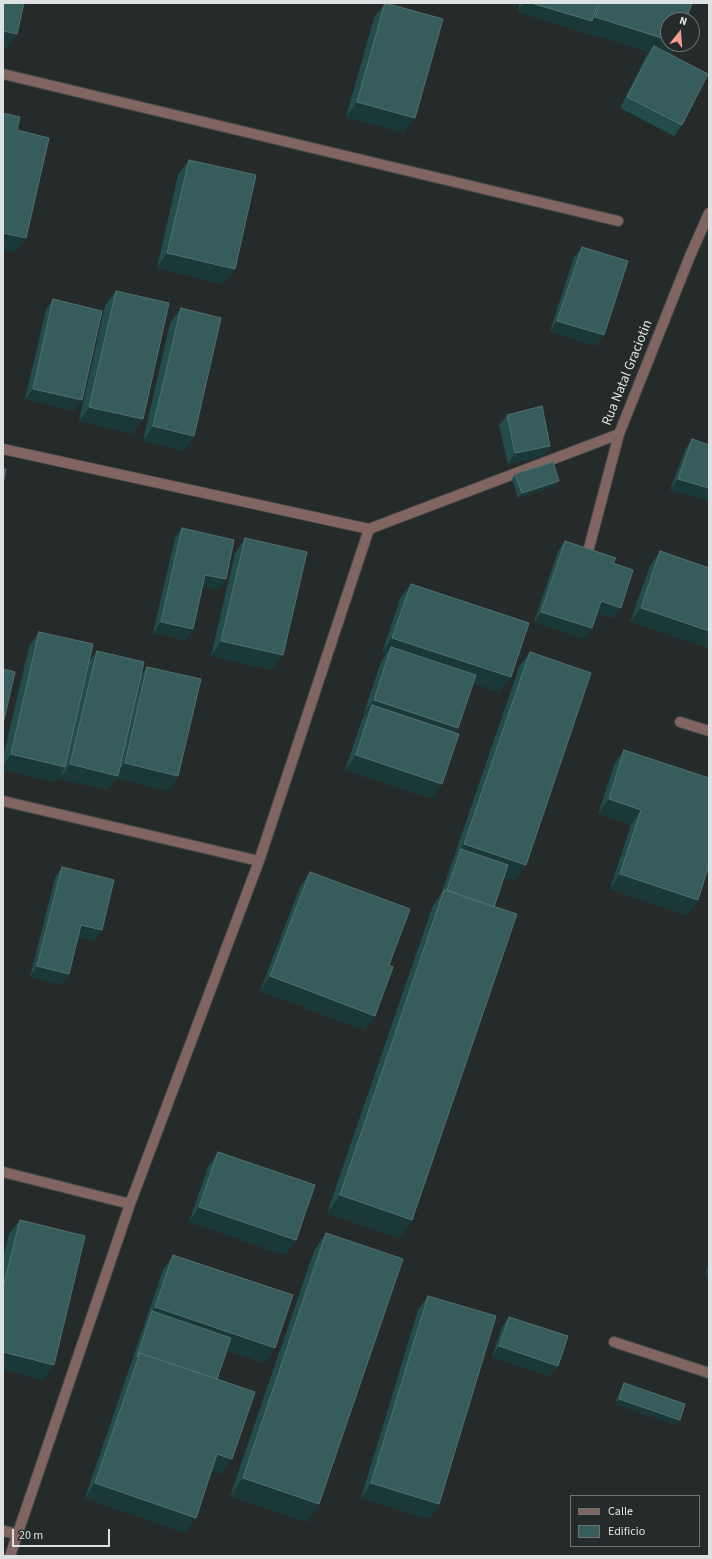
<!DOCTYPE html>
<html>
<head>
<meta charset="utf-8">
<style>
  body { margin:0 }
  #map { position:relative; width:712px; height:1559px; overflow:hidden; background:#252b2a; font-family:"Source Sans 3",sans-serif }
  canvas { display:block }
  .frame { position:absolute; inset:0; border:4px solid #dee1e1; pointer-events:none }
  .legend { position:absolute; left:570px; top:1495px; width:130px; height:52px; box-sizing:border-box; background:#252b2a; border:1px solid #6f7473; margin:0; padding:5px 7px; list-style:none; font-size:12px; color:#dee1e1 }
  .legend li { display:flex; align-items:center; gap:8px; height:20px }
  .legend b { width:20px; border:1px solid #6f7473 }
  .north { position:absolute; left:660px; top:12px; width:40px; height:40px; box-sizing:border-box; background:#252b2a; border:1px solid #6f7473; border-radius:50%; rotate:17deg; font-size:11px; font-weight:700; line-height:16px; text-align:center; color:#dee1e1 }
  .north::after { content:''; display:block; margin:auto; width:14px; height:18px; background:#f59d8e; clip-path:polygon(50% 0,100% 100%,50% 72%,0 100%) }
  .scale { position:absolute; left:12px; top:1529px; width:98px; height:18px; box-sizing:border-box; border:2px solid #dee1e1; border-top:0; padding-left:5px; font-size:12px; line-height:14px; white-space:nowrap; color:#dee1e1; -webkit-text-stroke:3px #252b2a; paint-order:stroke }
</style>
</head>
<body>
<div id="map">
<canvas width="712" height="1559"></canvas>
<div class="frame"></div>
<ul class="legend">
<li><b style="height:5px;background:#806560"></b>Calle</li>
<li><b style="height:11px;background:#375c5c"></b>Edificio</li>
</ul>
<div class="north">N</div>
<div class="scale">20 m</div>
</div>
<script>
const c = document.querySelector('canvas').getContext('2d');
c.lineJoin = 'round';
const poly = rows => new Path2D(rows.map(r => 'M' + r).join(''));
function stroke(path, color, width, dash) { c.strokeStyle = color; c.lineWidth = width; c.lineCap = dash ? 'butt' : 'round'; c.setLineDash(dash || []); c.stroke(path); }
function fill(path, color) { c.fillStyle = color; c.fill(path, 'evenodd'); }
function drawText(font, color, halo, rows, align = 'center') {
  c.font = font + ' "Source Sans 3",sans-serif'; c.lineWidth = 3.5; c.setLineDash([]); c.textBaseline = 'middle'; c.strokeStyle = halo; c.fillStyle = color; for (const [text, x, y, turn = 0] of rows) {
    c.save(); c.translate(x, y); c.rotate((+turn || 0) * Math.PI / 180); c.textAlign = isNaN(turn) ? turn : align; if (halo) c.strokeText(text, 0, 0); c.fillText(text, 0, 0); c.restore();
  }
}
const minor = poly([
  [3,74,618,221],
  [3,449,369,529,619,434],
  [589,548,619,434,690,256,709,213],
  [680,722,709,731],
  [3,801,259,861],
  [3,1172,130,1204],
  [614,1342,709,1373],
  [3,1531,18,1534],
  [10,1556,130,1204,259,861,369,529]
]);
stroke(minor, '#434847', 12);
stroke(minor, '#806560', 10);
fill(poly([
  [385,3,404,133,346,117,374,18],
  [520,3,692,3,668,44,679,44,671,55,682,125,674,136,620,108,646,56,649,52,517,12],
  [189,160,224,284,157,268,178,175],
  [582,247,596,346,550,331,574,257],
  [116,291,143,419,132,434,79,421,105,306],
  [53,299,74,411,25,399,46,310],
  [181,308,184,451,143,441,170,323],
  [507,415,550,446,543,456,508,464,499,425],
  [692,439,709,445,709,501,670,490,685,450],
  [515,474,559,481,555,486,518,498,512,479],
  [182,528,218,590,203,586,193,629,185,640,153,633,175,538],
  [245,538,272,670,211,656,235,553],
  [565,541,613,563,613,618,597,613,584,639,534,622,558,551],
  [660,551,709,568,630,622,650,566],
  [411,584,511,677,500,692,473,683,458,728,455,732,432,799,345,770,362,720,365,715,363,715,381,662,386,654,382,653,400,599],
  [39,632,89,662,97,651,141,676,147,667,178,776,168,791,116,778,108,790,60,779,62,772,54,782,3,770,3,757,29,647],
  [530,652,515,880,504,877,494,907,412,1220,400,1238,327,1213,432,908,442,892,519,667],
  [624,750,698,900,687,915,610,889,631,825,598,814,614,765],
  [62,867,94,941,78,937,69,974,62,985,30,977,55,878],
  [310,872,375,1016,364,1030,260,991,300,887],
  [218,1152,285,1255,189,1222,208,1167],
  [20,1220,43,1380,3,1370,3,1259,9,1234],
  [326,1233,307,1522,230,1496,314,1251],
  [173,1255,265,1363,227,1350,217,1379,222,1474,212,1470,185,1533,85,1498,163,1270],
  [709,1263,709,1277,705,1275],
  [428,1296,439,1504,429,1519,361,1498,418,1310],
  [509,1317,558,1366,550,1376,492,1357,502,1327],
  [624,1383,676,1425,615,1404,621,1389]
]), '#234c4c');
fill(poly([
  [523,3,531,3,592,21,595,17,668,40,668,44,679,44,669,58,654,46,649,52,517,12],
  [3,31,17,34,7,49,3,49],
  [357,102,415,118,404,133,346,117],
  [3,233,26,238,15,253,3,250],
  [167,253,235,269,224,284,157,268],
  [557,321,604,335,596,346,550,331],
  [33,389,82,400,74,411,25,399],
  [89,407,143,419,132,434,79,421],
  [153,426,194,436,184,451,143,441],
  [550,446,543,456,508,464,515,453],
  [678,479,709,488,709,501,670,490],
  [559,481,555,486,518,498,522,493],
  [205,575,226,579,218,590,198,585],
  [601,601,621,608,613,618,593,612],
  [641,608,709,631,709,649,630,622],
  [541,612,592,628,584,639,534,622],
  [161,622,193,629,185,640,153,633],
  [392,638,511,677,500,692,389,655,391,647,386,654,382,653],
  [221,641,283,655,272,670,211,656],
  [374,700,458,728,448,743,372,705,365,715,363,715],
  [11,754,65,767,54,782,3,770,3,765],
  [356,755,442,784,432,799,345,770],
  [125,763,178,776,168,791,116,778,108,790,60,779,70,764,116,775],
  [609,799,641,810,631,825,598,814],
  [464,844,526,865,515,880,457,860,461,849],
  [620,874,698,900,687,915,610,889],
  [81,925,102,930,94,941,74,936],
  [37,966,69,974,62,985,30,977],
  [270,976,375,1016,364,1030,260,991],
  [340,1195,412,1220,400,1238,327,1213],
  [199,1207,296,1240,285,1255,189,1222],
  [709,1269,709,1277,705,1275],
  [155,1307,275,1348,265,1363,148,1323,152,1311],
  [499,1346,558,1366,550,1376,492,1357],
  [3,1352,54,1365,43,1380,3,1370],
  [619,1399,680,1420,676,1425,615,1404],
  [217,1454,232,1459,222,1474,207,1468],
  [243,1478,319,1504,307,1522,230,1496],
  [95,1483,196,1518,185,1533,85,1498],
  [371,1483,439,1504,429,1519,361,1498]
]), '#1b3838');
const building = poly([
  [3,3,24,3,17,34,3,31,3,3],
  [385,3,443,19,415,118,357,102,385,3],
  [531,3,598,3,592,21,531,3],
  [600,3,692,3,686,20,668,20,668,40,595,17,600,3],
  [654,46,708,74,682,125,627,97,654,46],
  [3,113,20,117,17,130,49,138,26,238,3,233,3,113],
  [189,160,256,175,235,269,167,253,189,160],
  [582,247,628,261,604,335,557,321,582,247],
  [116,291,169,303,143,419,89,407,116,291],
  [53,299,102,311,82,400,33,389,53,299],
  [181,308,221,318,194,436,153,426,181,308],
  [542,406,550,446,515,453,507,415,542,406],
  [692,439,709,445,709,488,678,479,692,439],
  [553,462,559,481,522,493,515,474,553,462],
  [3,469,6,469,3,484,3,469],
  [182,528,234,540,226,579,205,575,193,629,161,622,182,528],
  [245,538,307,552,283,655,221,641,245,538],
  [565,541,616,558,613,563,633,570,621,608,601,601,592,628,541,612,565,541],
  [660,551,709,568,709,631,641,608,660,551],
  [411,584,529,623,511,677,392,638,411,584],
  [39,632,93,644,65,767,11,754,39,632],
  [391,647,476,675,458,728,374,700,391,647],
  [97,651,144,662,118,776,70,764,97,651],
  [530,652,591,673,526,865,464,844,530,652],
  [147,667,201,679,178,776,125,763,147,667],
  [3,669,15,672,3,724,3,669],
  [372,705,459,734,442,784,356,755,372,705],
  [624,750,709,778,709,865,698,900,620,874,641,810,609,799,624,750],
  [461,849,508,865,494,907,447,890,461,849],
  [62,867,114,880,102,930,81,925,69,974,37,966,62,867],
  [310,872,410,909,389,965,393,967,375,1016,270,976,310,872],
  [444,890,517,914,412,1220,340,1195,444,890],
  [218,1152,315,1185,296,1240,199,1207,218,1152],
  [20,1220,85,1236,54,1365,3,1352,3,1287,20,1220],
  [326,1233,403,1259,319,1504,243,1478,326,1233],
  [173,1255,293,1295,275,1348,155,1307,173,1255],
  [428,1296,496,1316,439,1504,371,1483,428,1296],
  [152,1311,231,1338,217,1379,140,1353,137,1357,152,1311],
  [509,1317,568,1336,558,1366,499,1346,509,1317],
  [140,1353,255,1392,232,1459,217,1454,196,1518,95,1483,140,1353],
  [624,1383,685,1404,680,1420,619,1399,624,1383]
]);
fill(building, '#375c5c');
stroke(building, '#517171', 1);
drawText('14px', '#dee1e1', '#252b2a', [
  ["Rua Natal Graciotin",628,373,-68]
]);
</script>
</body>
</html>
